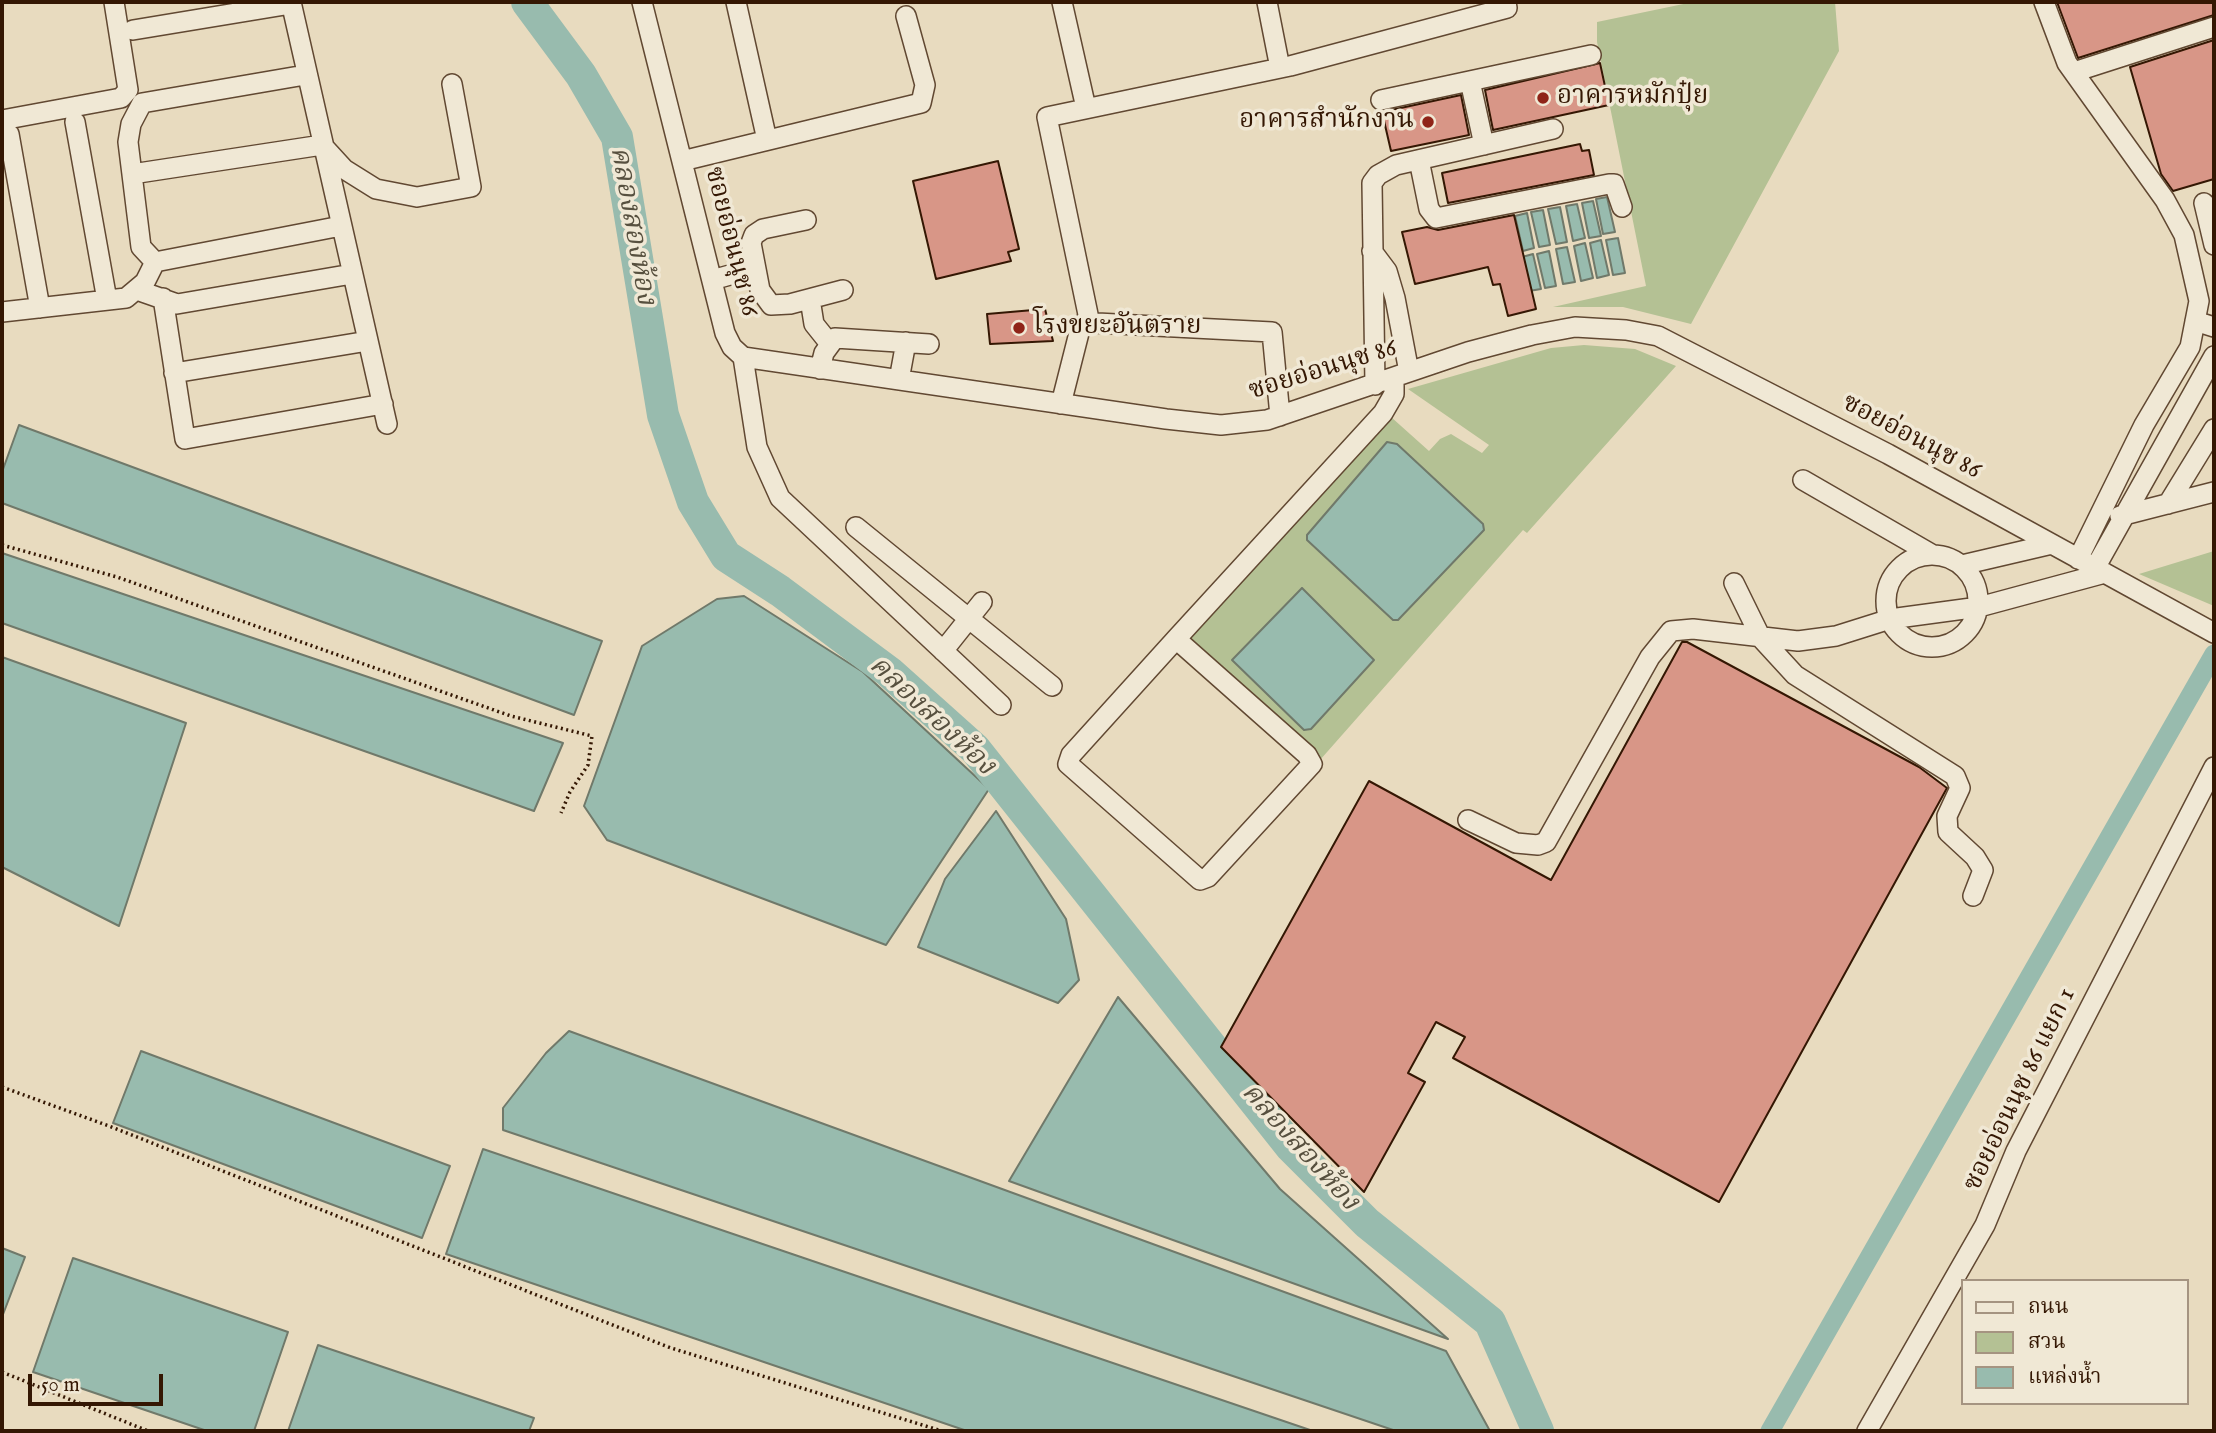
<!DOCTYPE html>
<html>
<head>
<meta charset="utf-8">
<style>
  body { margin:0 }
  #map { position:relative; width:2216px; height:1433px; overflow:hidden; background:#e8dbbf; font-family:"IM FELL English","Noto Serif Thai",serif }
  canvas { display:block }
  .frame { position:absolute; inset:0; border:4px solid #341703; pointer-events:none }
  .legend { position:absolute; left:1961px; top:1279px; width:228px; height:126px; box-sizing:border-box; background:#f0e8d5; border:2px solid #a59481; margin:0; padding:9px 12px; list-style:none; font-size:21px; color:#341703 }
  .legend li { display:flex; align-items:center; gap:14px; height:35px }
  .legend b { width:35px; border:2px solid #a59481 }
  .scale { position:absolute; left:28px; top:1374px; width:135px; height:32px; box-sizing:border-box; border:4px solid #341703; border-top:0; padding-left:9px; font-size:21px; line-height:24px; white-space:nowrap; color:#341703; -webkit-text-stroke:5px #f0e8d5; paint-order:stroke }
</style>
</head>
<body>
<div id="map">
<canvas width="2216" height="1433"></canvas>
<div class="frame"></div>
<ul class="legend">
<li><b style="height:9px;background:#f0e8d5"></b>ถนน</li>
<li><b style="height:19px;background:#b4c194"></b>สวน</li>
<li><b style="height:19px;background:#98bbae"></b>แหล่งน้ำ</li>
</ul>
<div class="scale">50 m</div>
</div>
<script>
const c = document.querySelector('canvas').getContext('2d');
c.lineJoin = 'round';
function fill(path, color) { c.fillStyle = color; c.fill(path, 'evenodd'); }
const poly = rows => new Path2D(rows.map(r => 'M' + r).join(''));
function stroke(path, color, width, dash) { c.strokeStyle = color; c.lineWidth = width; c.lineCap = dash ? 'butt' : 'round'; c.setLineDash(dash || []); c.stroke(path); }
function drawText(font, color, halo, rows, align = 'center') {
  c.font = font + ' "IM FELL English","Noto Serif Thai",serif'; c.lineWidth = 7; c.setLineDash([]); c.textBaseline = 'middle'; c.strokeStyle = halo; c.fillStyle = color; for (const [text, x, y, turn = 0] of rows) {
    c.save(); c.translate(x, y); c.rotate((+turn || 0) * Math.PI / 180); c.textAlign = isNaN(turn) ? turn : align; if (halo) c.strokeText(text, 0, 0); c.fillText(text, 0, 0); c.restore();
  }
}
fill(poly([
  [1693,2,1835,2,1839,51,1691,324,1623,307,1553,307,1646,286,1597,42,1597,22],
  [1584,345,1635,349,1676,366,1527,533,1523,530,1320,760,1187,641,1391,417,1429,451,1440,439,1451,434,1482,453,1489,445,1408,389,1551,348],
  [2214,551,2214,606,2139,574]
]), '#b4c194');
const water = poly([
  [1607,197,1615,232,1603,234,1596,199,1607,197],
  [1593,201,1601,236,1589,238,1582,203,1593,201],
  [1577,204,1585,238,1573,241,1566,206,1577,204],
  [1560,207,1567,242,1556,244,1548,209,1560,207],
  [1543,210,1550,245,1539,247,1531,212,1543,210],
  [1527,213,1534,248,1523,251,1515,216,1527,213],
  [1618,238,1625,273,1613,275,1606,240,1618,238],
  [1601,240,1609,275,1597,278,1590,243,1601,240],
  [1585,243,1593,278,1581,281,1574,246,1585,243],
  [1567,247,1575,282,1563,284,1556,249,1567,247],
  [1549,251,1556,286,1545,288,1537,254,1549,251],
  [1533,254,1541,289,1529,291,1522,257,1533,254],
  [19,425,602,641,574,715,2,503,2,472,19,425],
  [1387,442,1397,444,1483,524,1484,530,1398,620,1393,620,1307,540,1307,535,1387,442],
  [2,553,563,743,534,811,2,623,2,553],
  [1302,588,1374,660,1311,729,1304,730,1232,660,1302,588],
  [744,596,863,672,989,789,886,945,607,840,584,806,642,646,717,599,744,596],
  [2,657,186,723,119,926,2,867,2,657],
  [996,811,1066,919,1079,980,1058,1003,918,947,945,879,996,811],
  [1118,997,1280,1189,1448,1339,1009,1181,1118,997],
  [569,1031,1446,1351,1490,1431,1396,1431,503,1130,503,1108,546,1053,569,1031],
  [141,1051,450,1166,422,1238,113,1123,141,1051],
  [483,1149,1313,1431,967,1431,446,1254,483,1149],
  [2,1248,25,1257,2,1317,2,1248],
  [73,1258,288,1332,254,1431,207,1431,33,1372,73,1258],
  [318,1345,534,1418,529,1431,288,1431,318,1345]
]);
fill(water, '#98bbae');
stroke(water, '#70796a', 2);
stroke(poly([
  [1770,1431,2214,654]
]), '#98bbae', 19);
stroke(poly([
  [527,2,581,75,617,137,663,415,693,502,726,556,780,591,889,672,975,749,1291,1147,1367,1223,1490,1322,1538,1431]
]), '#98bbae', 32);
const building = poly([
  [2057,2,2214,2,2214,15,2078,58,2057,2],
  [2214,40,2214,179,2173,191,2161,174,2130,67,2214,40],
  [1600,63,1609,105,1493,130,1485,90,1600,63],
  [1461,95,1469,135,1391,151,1382,112,1461,95],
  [1580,144,1582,151,1589,150,1594,175,1448,203,1442,173,1580,144],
  [998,161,1019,249,1008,252,1011,261,936,279,913,181,998,161],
  [1514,215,1536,309,1508,316,1500,284,1493,285,1488,267,1415,284,1402,232,1427,227,1438,230,1514,215],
  [1045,309,1053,341,990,344,987,314,1045,309],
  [1682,642,1687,642,1919,767,1947,788,1719,1202,1453,1058,1465,1037,1436,1022,1408,1073,1425,1082,1364,1192,1221,1047,1369,781,1551,880,1682,642]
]);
fill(building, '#d89687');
stroke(building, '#341703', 2);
const minor = poly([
  [291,2,387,424],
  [642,2,725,333,732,347,743,357,1166,419,1221,425,1267,420,1468,352,1532,335,1575,327,1626,330,1658,336,1888,454,2214,633],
  [736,2,767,140],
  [1062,2,1086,108],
  [1267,2,1280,68],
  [2044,2,2067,63,2165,200,2184,235,2199,301,2190,347,2144,425,2078,559],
  [133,30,291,4],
  [2074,72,2214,27],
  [305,75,142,103,131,124,128,142,141,247,155,262,341,226],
  [1470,81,1484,145],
  [1381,100,1591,55],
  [2,120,121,98,128,90,114,2],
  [75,122,107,300],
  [9,134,40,308],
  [1419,160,1429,209,1436,218,1609,184,1614,184,1622,207],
  [682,161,921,103,925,85,906,16],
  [132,174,322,145,344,169,376,189,417,197,471,187,452,84],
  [2204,203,2214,245],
  [806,220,763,229,754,235,751,243,760,290,771,305,790,304,843,290],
  [1372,251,1387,271,1395,298,1409,372],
  [712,280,755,268],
  [137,290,177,304,352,274],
  [163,298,185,439,383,404],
  [810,299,814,324,830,344],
  [2,312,126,298,145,282,155,262],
  [2195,321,2214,327],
  [1090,324,1047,117,1290,66,1507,8,1506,2],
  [743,357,757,447,780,498,1001,705],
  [820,369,824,353,835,338,929,344],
  [174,373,368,341],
  [899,380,906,342],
  [1375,385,1372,183,1378,175,1396,165,1553,129],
  [1061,404,1081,325,1097,323,1272,332,1280,416],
  [1803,480,1933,555],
  [2168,504,2214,429],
  [2120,516,2214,492],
  [856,527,1052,686],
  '1886 601a46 46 0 1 1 92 0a46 46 0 1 1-92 0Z',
  [1962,565,2052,544],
  [2095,568,2214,356],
  [1734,583,1761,638,1795,675,1955,776,1960,788,1947,816,1948,832,1975,857,1983,870,1973,896],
  [1176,639,1307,755,1312,764,1208,877,1200,880,1068,764,1071,755,1176,639,1383,413,1394,394,1394,377],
  [943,651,982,602],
  [1468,820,1516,843,1538,845,1546,842,1650,657,1671,631,1693,629,1798,641,1836,636,1890,619,1979,607,2105,573],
  [1867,1431,1985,1225,2016,1151,2214,767]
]);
stroke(minor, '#614832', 22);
stroke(poly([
  [2,545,117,577,511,716,592,736,588,765,570,792,561,813],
  [2,1087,109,1126,671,1348,942,1431],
  [2,1372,148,1431]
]), '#341703', 3.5, [2, 3.5]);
stroke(minor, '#f0e8d5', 19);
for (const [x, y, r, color] of [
  [1543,98,7,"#8f2418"],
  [1428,122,7,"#8f2418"],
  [1019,328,7,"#8f2418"]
]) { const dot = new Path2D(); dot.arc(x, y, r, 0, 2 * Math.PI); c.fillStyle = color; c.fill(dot); stroke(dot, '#f0e8d5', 2.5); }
drawText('26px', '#341703', '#f0e8d5', [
  ["อาคารหมักปุ๋ย",1557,98],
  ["อาคารสำนักงาน",1414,122,"right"],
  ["โรงขยะอันตราย",1033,328]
], 'left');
drawText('26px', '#341703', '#f0e8d5', [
  ["ซอยอ่อนนุช 86",730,242,76],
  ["ซอยอ่อนนุช 86",1323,371,-17],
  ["ซอยอ่อนนุช 86",1911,438,28],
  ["ซอยอ่อนนุช 86 แยก 1",2021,1090,-64]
]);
drawText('italic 28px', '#57503f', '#f0e8d5', [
  ["คลองสองห้อง",631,226,80],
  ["คลองสองห้อง",931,717,43],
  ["คลองสองห้อง",1299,1148,48]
]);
</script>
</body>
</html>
